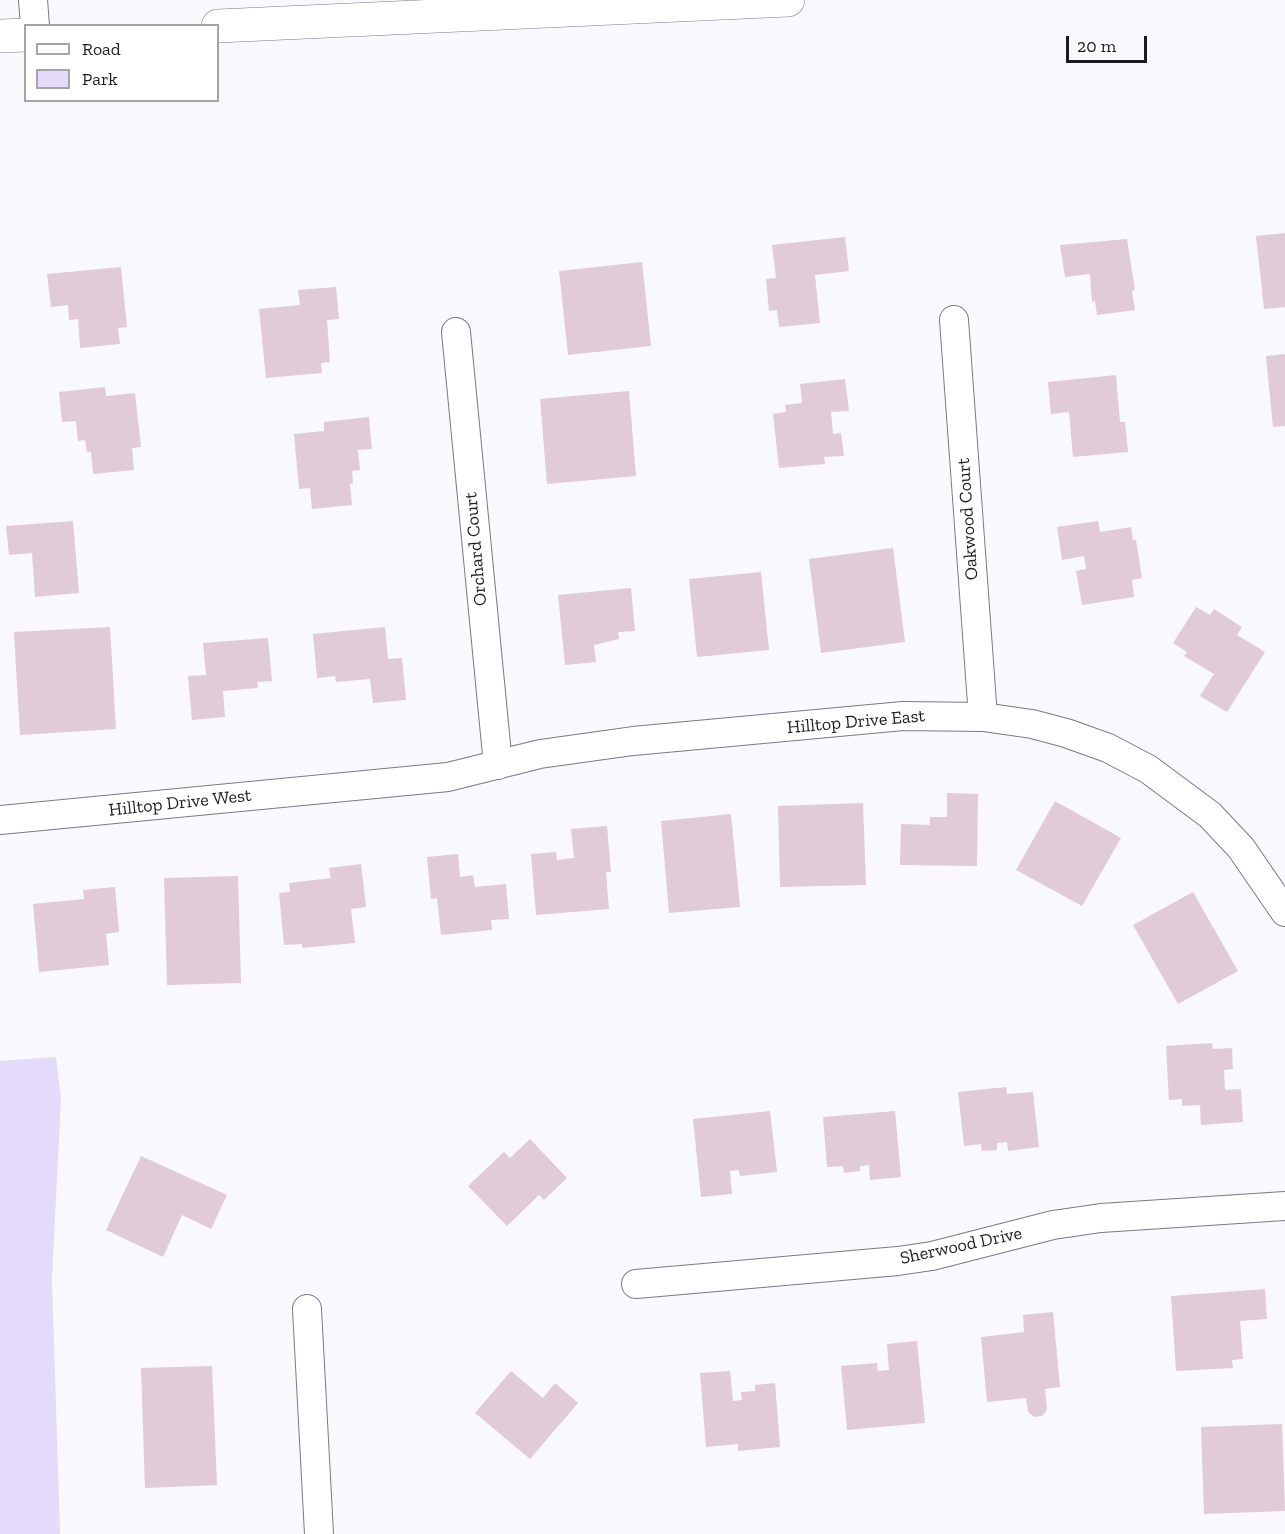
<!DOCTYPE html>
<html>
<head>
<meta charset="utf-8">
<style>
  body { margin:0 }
  #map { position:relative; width:1285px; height:1534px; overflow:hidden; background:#f9f8fc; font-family:"Zilla Slab",serif }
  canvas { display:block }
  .legend { position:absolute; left:24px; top:24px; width:195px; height:78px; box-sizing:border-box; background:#fff; border:2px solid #a5a4a7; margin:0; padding:8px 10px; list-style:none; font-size:18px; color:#1d1b22 }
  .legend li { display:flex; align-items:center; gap:12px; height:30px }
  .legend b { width:30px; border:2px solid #a5a4a7 }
  .scale { position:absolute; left:1066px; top:36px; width:81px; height:27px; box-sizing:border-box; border:3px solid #1d1b22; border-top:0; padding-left:8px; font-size:18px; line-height:21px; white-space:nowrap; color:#1d1b22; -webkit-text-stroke:4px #fff; paint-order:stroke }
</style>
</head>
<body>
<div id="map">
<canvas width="1285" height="1534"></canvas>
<ul class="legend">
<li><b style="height:8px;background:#fff"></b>Road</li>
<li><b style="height:16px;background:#e4daf9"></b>Park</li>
</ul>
<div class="scale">20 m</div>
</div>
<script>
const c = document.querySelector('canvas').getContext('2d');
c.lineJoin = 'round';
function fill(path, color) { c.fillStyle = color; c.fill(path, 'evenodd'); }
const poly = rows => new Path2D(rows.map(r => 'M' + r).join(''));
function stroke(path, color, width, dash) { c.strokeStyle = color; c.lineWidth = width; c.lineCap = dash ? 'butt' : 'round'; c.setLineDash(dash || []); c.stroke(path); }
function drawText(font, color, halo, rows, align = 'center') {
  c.font = font + ' "Zilla Slab",serif'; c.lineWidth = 6; c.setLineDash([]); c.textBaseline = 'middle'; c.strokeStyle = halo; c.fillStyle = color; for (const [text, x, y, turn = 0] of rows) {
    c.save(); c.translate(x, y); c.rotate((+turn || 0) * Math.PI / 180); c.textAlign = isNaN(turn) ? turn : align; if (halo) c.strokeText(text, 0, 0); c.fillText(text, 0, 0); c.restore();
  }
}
fill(poly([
  [56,1057,61,1098,52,1279,60,1534,0,1534,0,1061]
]), '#e4daf9');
fill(poly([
  [1285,233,1285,307,1264,309,1256,236],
  [845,237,849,271,815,275,820,323,779,327,777,310,769,311,766,279,776,278,772,245],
  [1127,239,1135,290,1132,291,1135,310,1097,315,1095,301,1092,302,1090,274,1065,277,1060,245],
  [642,262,651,346,568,355,559,271],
  [121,267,127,327,118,328,120,344,80,348,78,319,69,320,68,305,51,307,47,274],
  [336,287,339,319,327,320,330,362,321,363,322,373,266,378,259,309,300,305,298,290],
  [1285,354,1285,426,1273,427,1266,356],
  [1116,375,1120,422,1125,422,1128,452,1073,457,1069,412,1051,414,1048,382],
  [845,379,849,411,831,412,833,434,841,433,844,456,824,457,825,464,779,468,773,414,786,412,785,405,802,403,800,384],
  [105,387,106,396,135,393,141,447,132,448,134,470,93,474,91,452,87,452,85,440,78,441,76,421,62,422,59,392],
  [629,391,636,476,547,484,540,399],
  [369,417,372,449,358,450,360,470,352,471,353,483,350,484,352,505,312,509,310,488,299,489,294,434,324,431,324,422],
  [73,521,79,593,35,597,32,553,9,555,6,526],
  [1098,521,1100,532,1131,527,1133,540,1136,540,1142,578,1132,580,1134,597,1082,605,1076,571,1086,569,1084,556,1062,560,1057,527],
  [893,548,905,642,821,653,809,559],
  [761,572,769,650,697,657,689,579],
  [631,588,635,631,618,632,619,639,594,645,596,662,565,665,558,595],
  [1196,607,1210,615,1214,609,1242,627,1237,635,1265,652,1227,712,1200,696,1214,674,1184,656,1187,652,1173,643],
  [110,627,116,729,20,735,14,632],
  [385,627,388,659,402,658,406,700,373,703,370,679,336,682,335,676,317,678,313,634],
  [268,638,272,681,257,682,258,688,223,691,225,717,192,720,188,676,206,675,203,643],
  [947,793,978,794,977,866,900,865,901,824,930,825,930,817,947,817],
  [1055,801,1121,838,1082,906,1016,870],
  [863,803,866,885,780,887,778,806],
  [731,814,740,907,669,913,661,821],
  [607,826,611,872,606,872,609,909,536,915,531,854,556,852,557,860,574,858,571,829],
  [458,854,460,877,473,875,475,887,506,884,509,919,491,920,492,930,441,935,437,898,431,899,427,857],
  [361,864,366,907,351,909,355,943,302,948,302,944,284,945,279,893,290,892,289,883,331,878,329,868],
  [238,876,241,983,167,985,164,878],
  [115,887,119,932,106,934,109,965,39,972,33,904,84,899,83,890],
  [1193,892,1238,971,1178,1004,1133,925],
  [1212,1043,1213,1049,1232,1048,1233,1069,1224,1070,1225,1090,1241,1089,1243,1122,1201,1125,1200,1105,1182,1106,1182,1099,1169,1100,1166,1046],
  [1006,1087,1007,1094,1033,1092,1039,1147,1008,1151,1007,1142,997,1143,997,1150,982,1151,981,1144,964,1146,958,1092],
  [770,1111,777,1172,740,1176,739,1170,730,1171,732,1194,701,1197,693,1119],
  [895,1111,901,1177,870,1180,869,1165,860,1166,860,1171,844,1173,843,1166,827,1167,823,1117],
  [530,1139,567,1178,544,1200,539,1195,507,1226,468,1186,504,1152,510,1158],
  [141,1156,227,1195,211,1229,182,1215,163,1257,106,1230],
  [1265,1289,1267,1319,1240,1321,1243,1359,1232,1360,1233,1368,1176,1371,1171,1296],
  [1053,1312,1060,1387,1045,1389,1047,1410,1042,1416,1034,1417,1028,1412,1026,1398,987,1402,981,1337,1024,1332,1023,1315],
  [917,1341,925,1423,847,1430,841,1366,877,1363,878,1371,889,1370,887,1344],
  [212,1366,217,1485,145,1488,141,1368],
  [511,1371,543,1398,555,1383,578,1403,530,1459,475,1413],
  [730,1371,733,1401,742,1400,741,1392,755,1391,755,1385,775,1383,780,1447,738,1451,738,1444,706,1447,700,1373],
  [1282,1424,1285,1511,1204,1514,1201,1427]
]), '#e0cbd6');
const minor = poly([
  [33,0,35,26],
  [954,320,983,717],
  [456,332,498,765],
  [0,820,448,777,540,754,633,741,903,716,983,717,1032,724,1066,733,1108,748,1148,769,1210,815,1241,848,1285,912],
  [636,1284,898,1261,932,1256,1053,1225,1101,1218,1285,1206],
  [307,1309,319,1534]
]);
const highway = poly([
  [218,26,788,0],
  [0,36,26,35]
]);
stroke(minor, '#7d7789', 30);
stroke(highway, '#7d7789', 34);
stroke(minor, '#fff', 28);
stroke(highway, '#fff', 33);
drawText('18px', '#1d1b22', '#fff', [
  ["Oakwood Court",968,519,-94],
  ["Orchard Court",476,549,-95],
  ["Hilltop Drive East",856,722,-5],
  ["Hilltop Drive West",180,803,-6],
  ["Sherwood Drive",961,1246,-12]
]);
</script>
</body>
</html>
